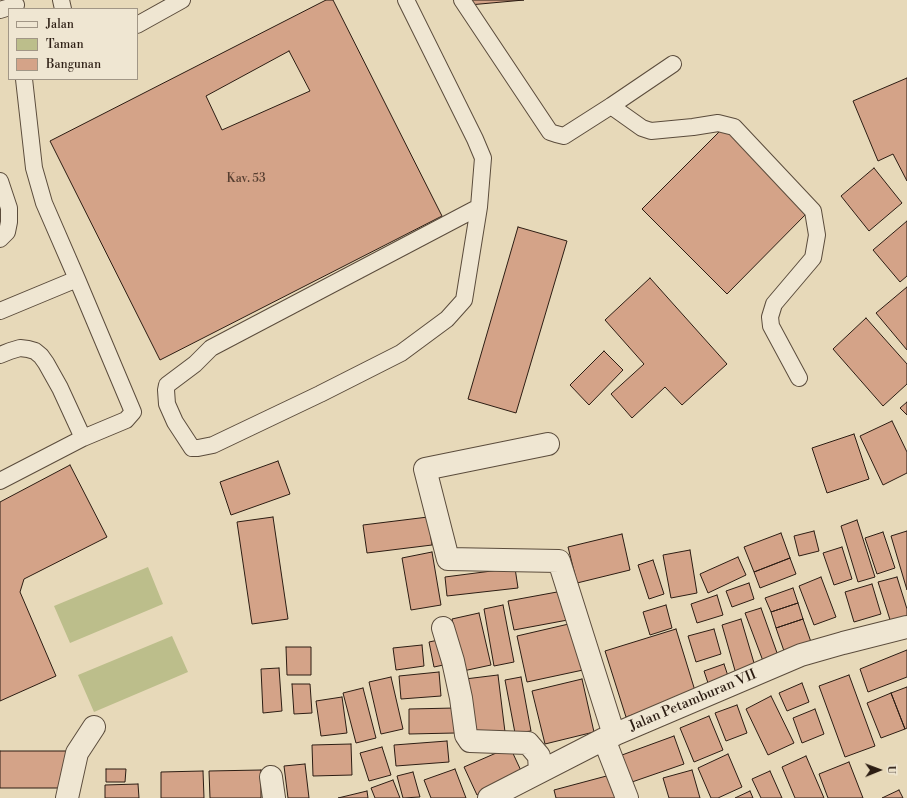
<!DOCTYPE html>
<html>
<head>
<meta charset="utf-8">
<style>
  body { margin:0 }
  #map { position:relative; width:907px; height:798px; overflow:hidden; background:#e7d9b9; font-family:"Libre Bodoni",serif }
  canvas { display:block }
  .legend { position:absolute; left:8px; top:8px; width:130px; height:72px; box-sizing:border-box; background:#efe6d2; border:1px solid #a19686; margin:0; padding:5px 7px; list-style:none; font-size:12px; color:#2c1d13 }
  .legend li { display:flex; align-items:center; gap:8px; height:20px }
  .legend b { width:20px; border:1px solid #a19686 }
  .north { position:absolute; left:859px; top:750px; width:40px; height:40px; -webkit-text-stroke:3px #efe6d2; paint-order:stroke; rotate:89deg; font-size:11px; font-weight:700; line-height:16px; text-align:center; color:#2c1d13 }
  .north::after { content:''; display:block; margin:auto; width:14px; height:18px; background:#2c1d13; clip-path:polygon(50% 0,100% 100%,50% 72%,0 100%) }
</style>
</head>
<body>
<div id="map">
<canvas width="907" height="798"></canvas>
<ul class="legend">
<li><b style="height:5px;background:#efe6d2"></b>Jalan</li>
<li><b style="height:11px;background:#bcbe8b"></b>Taman</li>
<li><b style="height:11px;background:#d4a388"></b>Bangunan</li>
</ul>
<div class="north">U</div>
</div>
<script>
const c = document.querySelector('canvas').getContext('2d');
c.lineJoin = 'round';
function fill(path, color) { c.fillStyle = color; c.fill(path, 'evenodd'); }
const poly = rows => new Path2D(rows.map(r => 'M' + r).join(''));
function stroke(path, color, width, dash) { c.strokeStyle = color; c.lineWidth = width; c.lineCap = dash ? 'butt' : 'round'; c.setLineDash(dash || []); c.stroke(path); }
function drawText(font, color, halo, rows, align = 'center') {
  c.font = font + ' "Libre Bodoni",serif'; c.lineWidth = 3; c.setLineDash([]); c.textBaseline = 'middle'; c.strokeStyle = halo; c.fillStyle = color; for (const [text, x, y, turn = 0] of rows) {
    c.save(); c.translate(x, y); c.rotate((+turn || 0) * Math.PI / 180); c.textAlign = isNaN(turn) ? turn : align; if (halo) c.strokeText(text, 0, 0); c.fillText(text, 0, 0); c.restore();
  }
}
fill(poly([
  [148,567,163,604,70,643,54,606],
  [172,636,188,672,94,712,78,675]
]), '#bcbe8b');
const building = poly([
  [326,0,333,0,442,216,160,360,50,141,326,0],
  [468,0,524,0,469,5,468,0],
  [289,51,310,91,222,130,206,96,289,51],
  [907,78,907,181,893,154,878,161,853,101,907,78],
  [723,128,808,212,727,294,642,209,723,128],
  [874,168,902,203,869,231,841,196,874,168],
  [907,221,907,276,900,282,873,250,907,221],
  [518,227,567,241,516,413,468,399,518,227],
  [650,278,727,364,682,405,665,387,632,418,611,394,644,364,605,320,650,278],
  [907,287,907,350,876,313,907,287],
  [866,318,907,364,907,384,883,406,833,349,866,318],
  [604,351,623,370,589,405,570,385,604,351],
  [907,402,907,415,900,408,907,402],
  [892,421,907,452,907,473,883,485,860,436,892,421],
  [854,434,869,479,827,493,812,448,854,434],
  [278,461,290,494,231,515,220,482,278,461],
  [70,465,107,537,24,579,20,592,56,676,0,701,0,502,70,465],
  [273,517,288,619,252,624,237,522,273,517],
  [428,517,432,545,367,553,363,525,428,517],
  [857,520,875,577,858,582,841,526,857,520],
  [814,531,819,551,799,556,794,536,814,531],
  [907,531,907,590,891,536,907,531],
  [883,532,895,568,877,574,865,538,883,532],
  [781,533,790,558,754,572,744,547,781,533],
  [622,534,630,570,577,583,568,547,622,534],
  [842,547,852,579,834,585,823,553,842,547],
  [690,550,697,593,671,598,663,555,690,550],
  [432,552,441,605,411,610,402,558,432,552],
  [738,557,746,575,708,593,700,574,738,557],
  [790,558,796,574,760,588,754,572,790,558],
  [653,560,664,594,649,599,638,565,653,560],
  [515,568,518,588,447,596,445,577,515,568],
  [821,577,836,617,814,625,799,586,821,577],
  [897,577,907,609,907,621,892,626,878,582,897,577],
  [749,583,754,599,732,607,726,591,749,583],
  [872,584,881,614,854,622,845,592,872,584],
  [793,588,798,603,771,612,765,598,793,588],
  [568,590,573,619,514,630,508,601,568,590],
  [717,595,723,615,697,623,691,604,717,595],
  [798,603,803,619,776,628,771,612,798,603],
  [503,605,514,662,494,666,484,609,503,605],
  [666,605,672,628,650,635,643,612,666,605],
  [761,608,781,664,766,669,745,613,761,608],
  [479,613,491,665,463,671,452,619,479,613],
  [741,619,757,673,738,681,722,625,741,619],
  [803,619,811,642,784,651,776,628,803,619],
  [573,623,583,670,527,682,517,636,573,623],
  [676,629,696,694,626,717,605,651,676,629],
  [714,629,721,654,696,662,688,636,714,629],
  [443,639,448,664,434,667,429,642,443,639],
  [422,645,424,666,396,670,393,648,422,645],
  [286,647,311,647,311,675,287,675,286,647],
  [907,650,907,677,868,692,860,669,907,650],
  [724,664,729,679,709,686,704,671,724,664],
  [279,668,282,711,263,713,261,669,279,668],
  [439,672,441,696,401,699,399,676,439,672],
  [498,675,505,732,472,736,465,679,498,675],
  [849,675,875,746,845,757,819,686,849,675],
  [391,677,403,729,381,734,369,682,391,677],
  [521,677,531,731,515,733,505,680,521,677],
  [582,679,594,732,545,744,532,691,582,679],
  [802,683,809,702,787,711,779,693,802,683],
  [292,684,310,684,312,713,294,714,292,684],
  [907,687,907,728,905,729,891,693,907,687],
  [363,688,376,738,356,743,343,693,363,688],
  [891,693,905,729,881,738,867,703,891,693],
  [771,696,794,743,768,755,746,709,771,696],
  [342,697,347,733,321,736,316,701,342,697],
  [737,705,747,733,726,741,715,713,737,705],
  [455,708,455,733,409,734,409,709,455,708],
  [815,709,824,734,802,743,793,718,815,709],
  [709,716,723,750,694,762,680,728,709,716],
  [674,736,684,764,632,782,622,755,674,736],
  [447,741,449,762,396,766,394,745,447,741],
  [351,744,352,775,313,776,312,745,351,744],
  [382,747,391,775,369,781,360,753,382,747],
  [510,747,523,775,477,795,464,767,510,747],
  [0,751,66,751,67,788,0,788,0,751],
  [728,754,742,787,718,798,711,798,698,768,728,754],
  [806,756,824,798,795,798,782,767,806,756],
  [849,762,863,798,828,798,819,774,849,762],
  [305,764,309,798,288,798,284,766,305,764],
  [106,769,126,769,125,782,106,782,106,769],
  [455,769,466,798,431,798,424,780,455,769],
  [261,770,261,798,210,798,209,771,261,770],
  [692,770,700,798,669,798,663,778,692,770],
  [203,771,204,798,161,798,161,772,203,771],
  [770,771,782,798,761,798,752,779,770,771],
  [413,772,420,797,403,798,397,776,413,772],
  [614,774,620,798,556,798,554,790,614,774],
  [393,780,400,798,375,798,371,788,393,780],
  [138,784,139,798,105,798,105,785,138,784],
  [899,790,903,798,882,798,899,790],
  [367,791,368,798,338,798,367,791],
  [750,791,753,798,735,798,750,791]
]);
fill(building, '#d4a388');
stroke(building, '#2c1d13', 1);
const lane = poly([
  [61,0,63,9],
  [406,0,475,139,483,158,479,207,464,300,447,319,401,353,320,394,213,445,198,448,192,448,175,422,167,404,166,390,167,385,195,364,211,348,479,207],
  [462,0,550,132,556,134,564,136,611,106,673,64],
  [0,10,16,5],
  [137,25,182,0],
  [611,106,642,128,651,131,693,127,718,123,734,127,813,211,817,235,813,258,774,304,770,317,771,326,799,378],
  [0,181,9,208,9,222,7,232,0,239],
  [0,311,77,279],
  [0,355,10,351,20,348,28,349,35,351,41,356,46,363,60,388,83,438],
  [0,481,83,438,126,420,133,412,77,279,44,203,34,168,24,79]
]);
const street = poly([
  [548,444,425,469,448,559,559,561,614,735],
  [443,628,453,661,461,698,466,735,470,741,528,743,539,756,540,771],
  [604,739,627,798],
  [271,777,274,798],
  [67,798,77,753,94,727],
  [489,798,604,739,801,655,843,643,907,627]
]);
stroke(lane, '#5b4c3c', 18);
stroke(street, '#5b4c3c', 24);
stroke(lane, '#efe6d2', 16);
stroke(street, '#efe6d2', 22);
drawText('12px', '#563e30', null, [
  ["Kav. 53",246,179]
]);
drawText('14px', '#2c1d13', '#efe6d2', [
  ["Jalan Petamburan VII",693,701,-23]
]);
</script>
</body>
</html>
